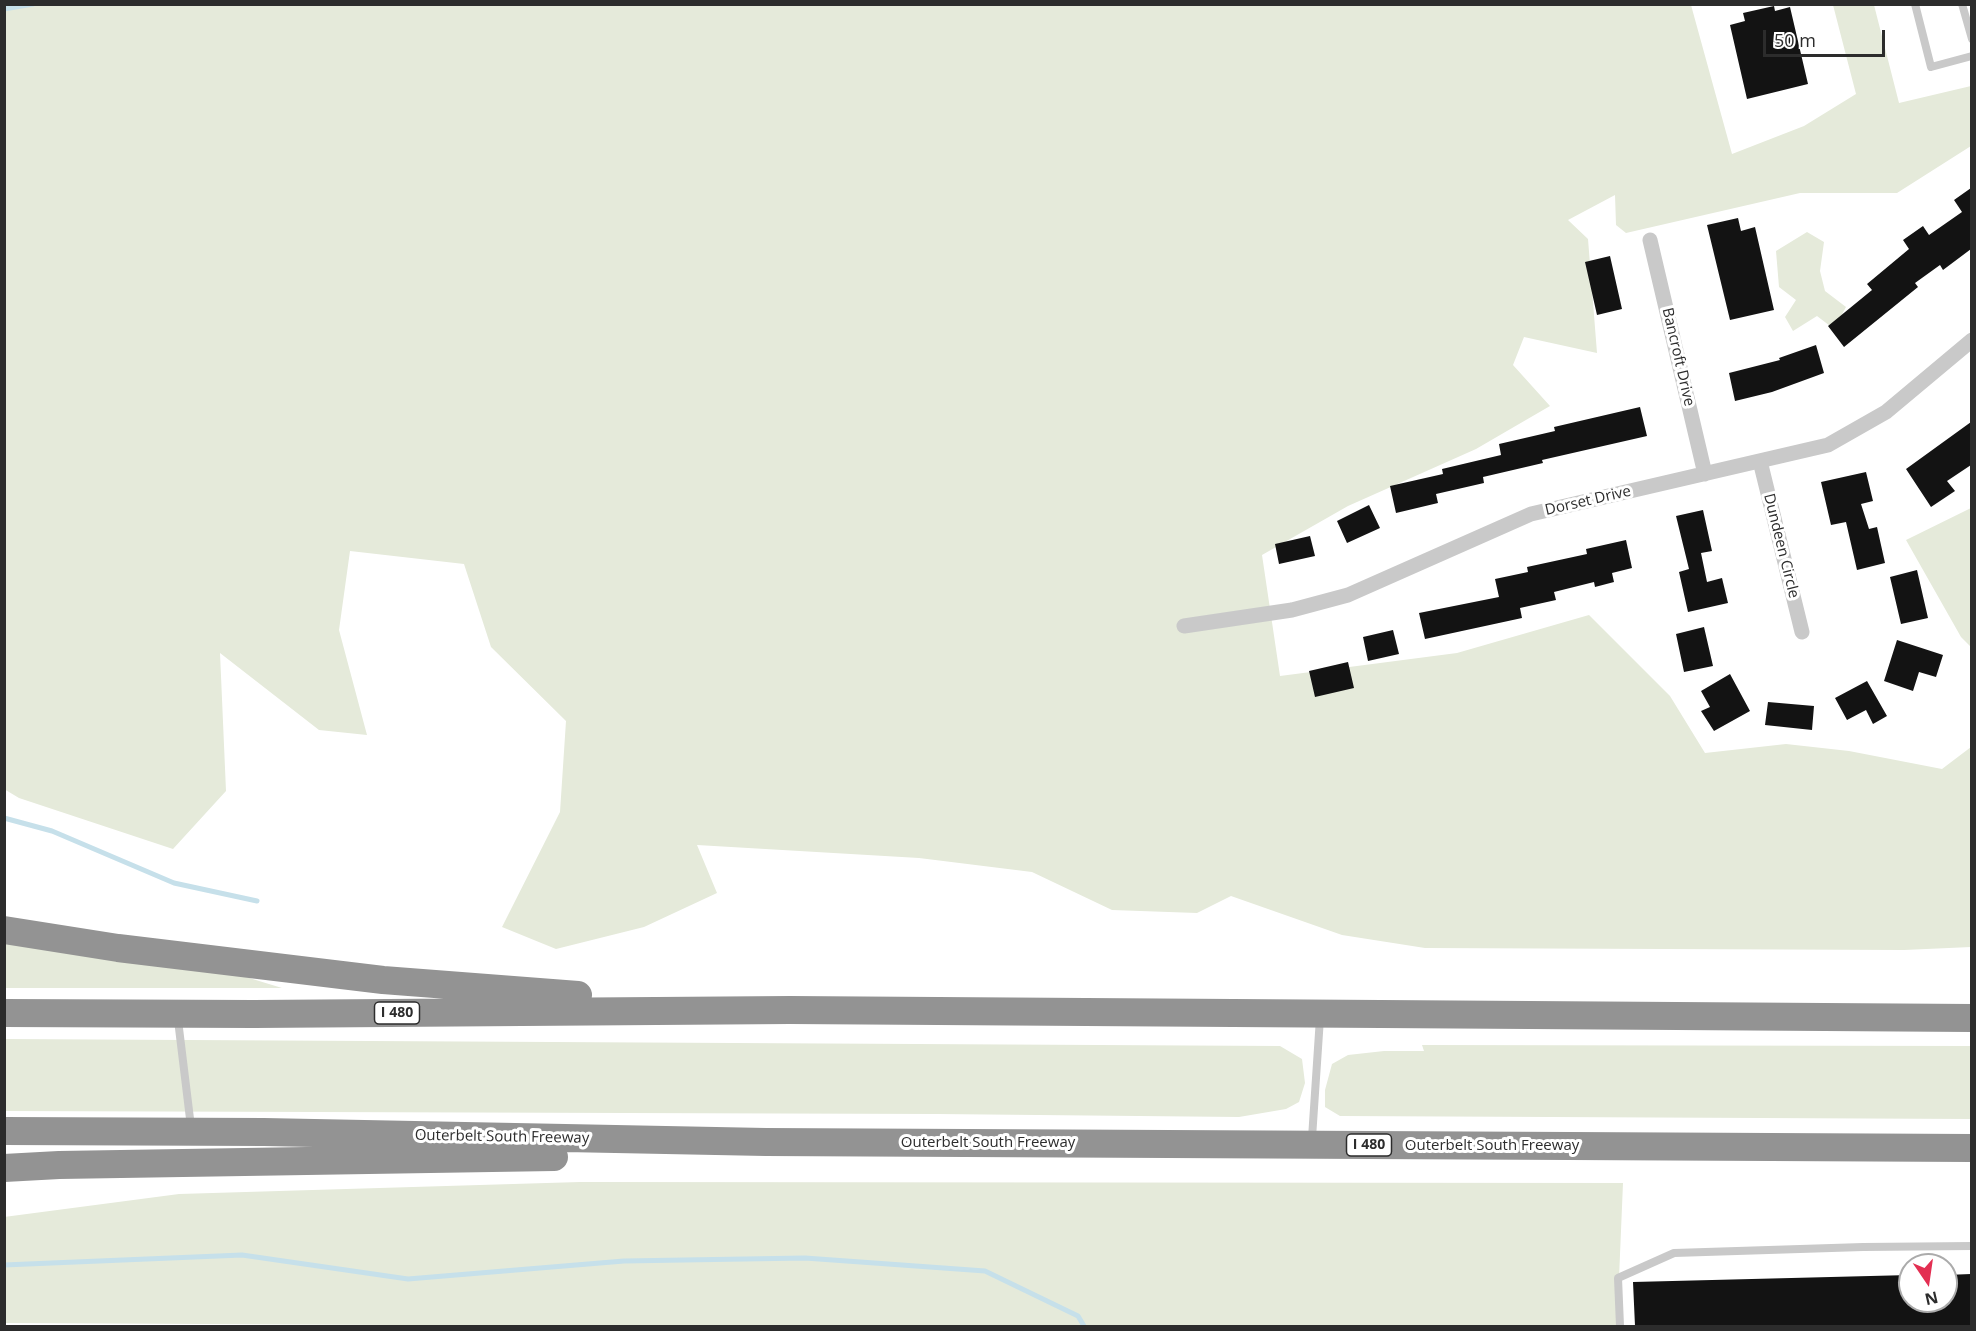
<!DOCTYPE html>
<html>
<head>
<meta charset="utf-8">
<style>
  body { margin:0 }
  #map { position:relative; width:1976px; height:1331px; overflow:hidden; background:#fff; font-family:"Open Sans",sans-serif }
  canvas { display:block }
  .frame { position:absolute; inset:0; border:6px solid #2c2c2c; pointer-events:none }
  .north { position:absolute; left:1898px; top:1253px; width:60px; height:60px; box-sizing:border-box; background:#fff; border:2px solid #ababab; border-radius:50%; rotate:167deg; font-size:16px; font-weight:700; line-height:24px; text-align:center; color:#2c2c2c }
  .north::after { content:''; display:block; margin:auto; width:21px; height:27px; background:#e32f52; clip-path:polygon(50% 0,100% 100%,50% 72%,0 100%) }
  .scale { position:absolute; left:1763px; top:30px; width:122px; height:27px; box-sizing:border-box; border:3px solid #2c2c2c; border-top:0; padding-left:8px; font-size:18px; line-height:21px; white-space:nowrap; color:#2c2c2c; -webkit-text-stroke:4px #fff; paint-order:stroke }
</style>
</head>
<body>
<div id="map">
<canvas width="1976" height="1331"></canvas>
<div class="frame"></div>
<div class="north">N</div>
<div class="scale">50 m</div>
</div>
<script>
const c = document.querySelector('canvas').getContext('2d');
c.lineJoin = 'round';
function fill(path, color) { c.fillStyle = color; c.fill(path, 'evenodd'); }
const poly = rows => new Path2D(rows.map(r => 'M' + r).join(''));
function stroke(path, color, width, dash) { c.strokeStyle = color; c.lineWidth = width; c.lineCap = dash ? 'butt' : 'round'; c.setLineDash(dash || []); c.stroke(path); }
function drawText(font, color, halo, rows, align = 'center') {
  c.font = font + ' "Open Sans",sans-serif'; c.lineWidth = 6; c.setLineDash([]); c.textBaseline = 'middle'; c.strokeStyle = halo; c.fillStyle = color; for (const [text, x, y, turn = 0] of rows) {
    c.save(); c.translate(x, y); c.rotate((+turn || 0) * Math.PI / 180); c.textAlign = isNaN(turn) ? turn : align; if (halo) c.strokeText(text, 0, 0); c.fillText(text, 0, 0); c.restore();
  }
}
fill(poly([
  [4,5,1691,5,1732,154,1804,126,1856,94,1833,5,1874,5,1899,103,1971,86,1971,146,1897,193,1800,193,1626,233,1616,225,1615,195,1568,220,1588,239,1597,353,1524,337,1513,365,1550,406,1476,449,1348,506,1262,555,1280,676,1457,653,1589,615,1670,696,1705,753,1786,744,1849,751,1942,769,1971,747,1971,947,1904,950,1425,948,1342,935,1231,896,1197,913,1112,910,1032,872,919,858,697,845,717,893,644,927,556,949,502,927,560,812,566,721,491,647,464,564,350,551,339,630,367,735,319,730,220,653,226,791,173,849,19,798,4,789],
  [1807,232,1824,242,1820,271,1825,291,1846,307,1834,329,1817,316,1793,331,1785,317,1796,300,1779,287,1776,251],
  [1971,508,1971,647,1961,637,1906,540],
  [4,941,246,977,282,988,5,988],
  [5,1039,1280,1046,1302,1059,1305,1083,1299,1102,1286,1109,1239,1117,937,1114,5,1111],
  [1422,1045,1971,1046,1971,1119,1340,1116,1325,1107,1325,1090,1332,1064,1348,1055,1384,1051,1424,1051],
  [580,1182,1623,1183,1617,1326,594,1326,5,1323,4,1217,179,1194]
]), '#e5eada');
stroke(poly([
  [4,9,33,4],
  [4,818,52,831,174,883,257,901],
  [4,1265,242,1255,408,1279,624,1261,805,1258,985,1271,1078,1316,1084,1326]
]), '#c6e0ea', 5);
fill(poly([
  [1774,6,1775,11,1790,7,1808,84,1747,99,1730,25,1745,21,1743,13],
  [1971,188,1971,249,1943,270,1940,265,1915,283,1918,287,1844,347,1828,326,1872,290,1867,284,1909,249,1903,240,1923,226,1929,235,1962,212,1954,200],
  [1738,218,1741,231,1755,227,1774,310,1730,320,1707,225],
  [1610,256,1622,309,1597,315,1585,262],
  [1816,345,1824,373,1772,392,1735,401,1729,373,1780,360,1779,358],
  [1640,407,1647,436,1542,460,1543,463,1483,477,1484,483,1436,494,1438,503,1396,513,1390,486,1443,474,1442,469,1501,455,1499,444,1555,431,1554,427],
  [1971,422,1971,465,1947,481,1955,491,1931,507,1906,469],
  [1866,472,1873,501,1861,504,1869,529,1877,527,1885,563,1857,570,1846,522,1831,525,1821,482],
  [1369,505,1380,528,1347,543,1337,521],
  [1703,510,1712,551,1701,553,1707,582,1722,578,1728,603,1688,612,1679,572,1689,569,1676,516],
  [1310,536,1315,556,1279,564,1275,544],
  [1626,540,1632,568,1612,573,1614,582,1595,587,1594,582,1554,592,1556,600,1520,608,1522,618,1425,639,1419,613,1499,597,1495,579,1528,572,1527,567,1587,554,1586,549],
  [1917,570,1928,618,1901,624,1890,577],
  [1704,627,1713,666,1684,672,1676,634],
  [1393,630,1399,654,1368,661,1363,637],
  [1897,640,1943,655,1936,677,1919,672,1913,691,1884,681],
  [1348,662,1354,688,1315,697,1309,671],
  [1730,674,1750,711,1714,731,1701,711,1710,707,1701,691],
  [1867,681,1887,716,1873,724,1866,710,1847,720,1835,698],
  [1768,702,1814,706,1812,730,1765,725],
  [1971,1274,1971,1326,1635,1326,1633,1282,1910,1275,1910,1301,1946,1301,1946,1275]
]), '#131313');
stroke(poly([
  [1915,4,1931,67,1972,56],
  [1962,4,1972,39],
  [178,1020,191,1127],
  [1312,1138,1320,1018],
  [1620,1326,1618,1278,1674,1253,1863,1247,1972,1246]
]), '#c9c9c9', 8);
stroke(poly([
  [1650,240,1705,474],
  [1760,461,1802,632],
  [1184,626,1292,610,1348,595,1531,514,1828,445,1886,412,1972,340]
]), '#c9c9c9', 15);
stroke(poly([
  [4,930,118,948,383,980,578,995],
  [4,1013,254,1014,790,1010,1972,1018],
  [4,1131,264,1132,766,1142,1972,1148],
  [4,1168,59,1165,554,1157]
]), '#939393', 28);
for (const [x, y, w] of [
  [397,1013,45],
  [1369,1145,45]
]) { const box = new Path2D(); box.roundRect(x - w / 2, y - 11, w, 22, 4.5); c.fillStyle = '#fff'; c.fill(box); stroke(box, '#2c2c2c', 1.5); }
drawText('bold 14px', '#2c2c2c', null, [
  ["I 480",397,1013],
  ["I 480",1369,1145]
]);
drawText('15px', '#2c2c2c', '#fff', [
  ["Bancroft Drive",1678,357,77],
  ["Dorset Drive",1588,501,-13],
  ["Dundeen Circle",1781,546,76],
  ["Outerbelt South Freeway",502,1137,1],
  ["Outerbelt South Freeway",988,1143],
  ["Outerbelt South Freeway",1492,1146]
]);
</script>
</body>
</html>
